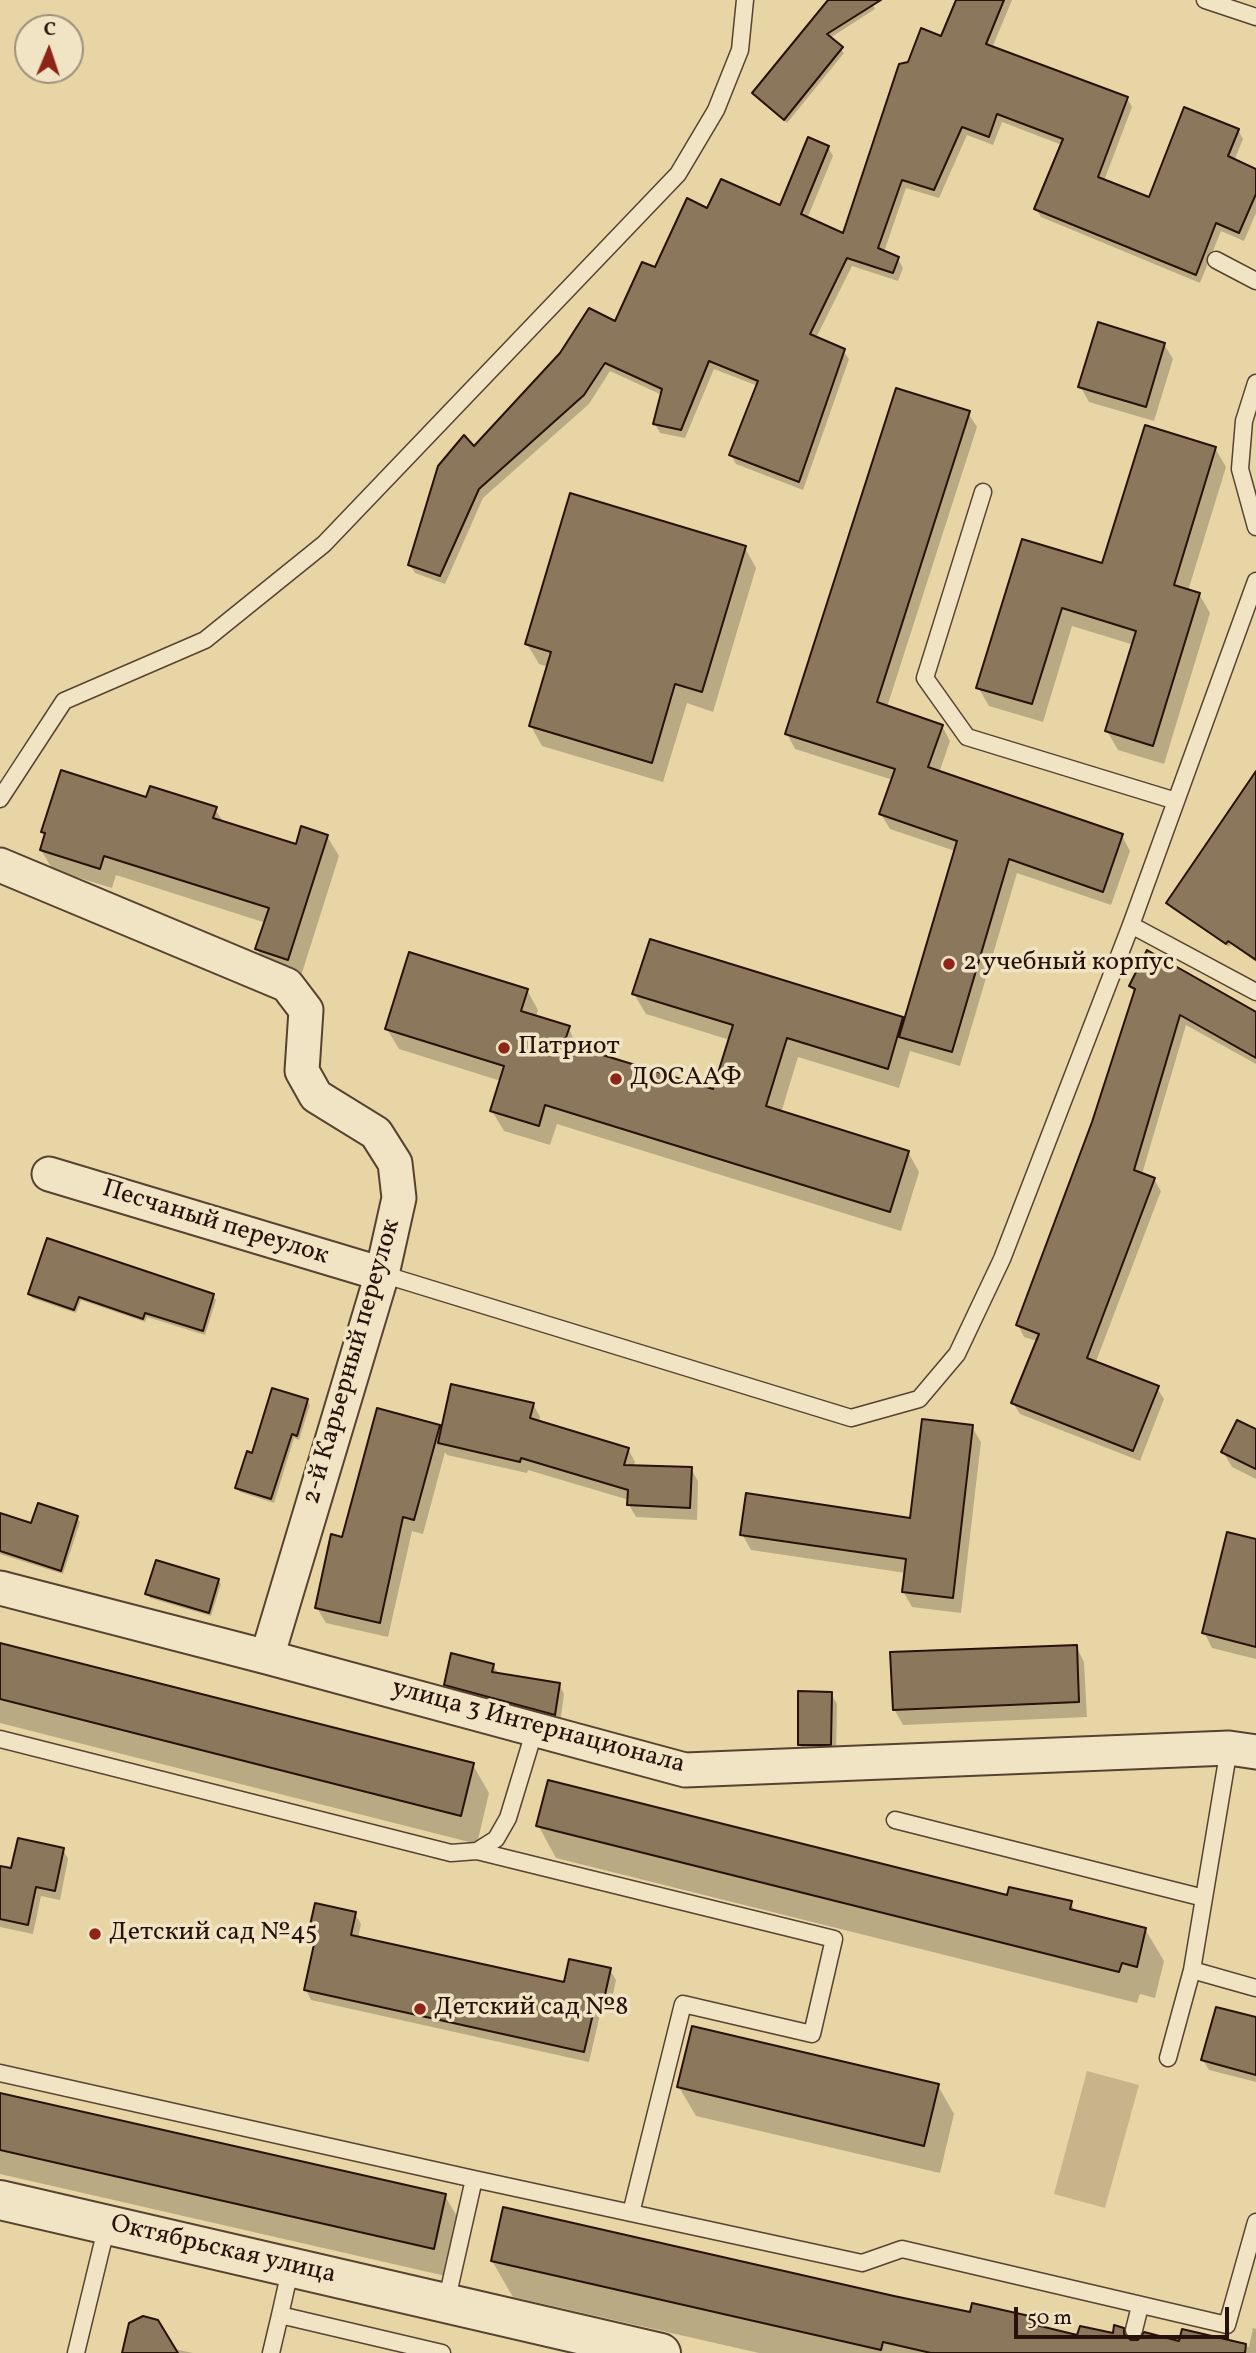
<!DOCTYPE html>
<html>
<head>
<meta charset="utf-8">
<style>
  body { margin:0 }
  #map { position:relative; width:1256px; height:2353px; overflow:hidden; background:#e8d5a6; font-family:Vollkorn,serif }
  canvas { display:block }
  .north { position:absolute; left:14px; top:14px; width:70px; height:70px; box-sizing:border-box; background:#f0e4c5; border:2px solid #a0907a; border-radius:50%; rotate:2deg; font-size:19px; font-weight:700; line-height:28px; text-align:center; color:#271109 }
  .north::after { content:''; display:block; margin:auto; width:24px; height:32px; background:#8f2418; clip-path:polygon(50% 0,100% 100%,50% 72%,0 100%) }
  .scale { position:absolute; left:1014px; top:2307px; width:215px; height:32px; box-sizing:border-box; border:4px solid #271109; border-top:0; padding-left:9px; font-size:21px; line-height:24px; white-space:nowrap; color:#271109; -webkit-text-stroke:5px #f0e4c5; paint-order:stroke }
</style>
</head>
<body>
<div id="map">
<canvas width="1256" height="2353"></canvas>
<div class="north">С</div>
<div class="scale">50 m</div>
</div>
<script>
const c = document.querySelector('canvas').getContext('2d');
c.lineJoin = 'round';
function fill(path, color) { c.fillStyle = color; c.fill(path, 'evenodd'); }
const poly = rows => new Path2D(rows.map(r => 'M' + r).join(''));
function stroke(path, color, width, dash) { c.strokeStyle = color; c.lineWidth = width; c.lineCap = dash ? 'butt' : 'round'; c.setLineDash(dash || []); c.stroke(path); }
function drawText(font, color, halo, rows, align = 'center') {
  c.font = font + ' Vollkorn,serif'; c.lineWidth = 7; c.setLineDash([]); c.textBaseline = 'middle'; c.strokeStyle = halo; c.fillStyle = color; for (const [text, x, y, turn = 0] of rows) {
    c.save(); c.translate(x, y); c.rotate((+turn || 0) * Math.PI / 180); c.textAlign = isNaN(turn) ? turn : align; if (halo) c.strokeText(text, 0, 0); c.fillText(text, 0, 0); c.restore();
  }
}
fill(poly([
  [1087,2071,1139,2085,1105,2208,1054,2194]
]), '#c7b48b');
fill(poly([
  [831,0,870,0,875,9,830,38,844,53,787,123,754,94],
  [958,0,1012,0,992,48,1127,98,1132,107,1104,181,1150,199,1238,130,1243,139,1234,161,1256,171,1256,213,1244,241,1221,231,1200,283,1041,217,1036,209,1062,145,1002,122,993,145,967,135,939,198,906,188,884,252,898,259,903,268,898,281,852,266,816,338,843,351,849,359,803,490,736,464,731,455,758,386,714,369,685,438,660,433,655,424,662,395,610,371,589,404,483,498,445,584,415,573,410,565,474,448,616,324,656,269,708,210,780,207,828,147,833,156,807,219,844,235,909,63,942,38],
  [1164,344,1173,359,1154,421,1089,402,1080,386],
  [968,413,977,427,887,707,942,726,950,741,939,773,1122,836,1130,851,1111,905,1017,873,960,1066,910,1051,899,1088,798,1057,781,1113,908,1152,919,1172,901,1231,557,1124,550,1145,504,1131,492,1111,501,1081,399,1049,387,1029,527,990,538,1010,536,1017,568,1027,579,1050,714,1092,730,1040,646,1014,634,994,902,1018,905,1023,955,851,890,829,881,814,893,780,795,749,787,734],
  [1215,448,1226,467,1188,591,1199,594,1210,613,1164,764,1118,750,1107,731,1134,645,1072,626,1043,722,989,706,978,687,1103,565],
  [745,548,756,568,713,712,687,703,663,782,542,746,531,726,549,667,539,664,527,644],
  [1256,774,1256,962,1231,944,1229,947,1171,908,1168,903],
  [147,799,215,809,224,823,297,846,327,836,339,856,300,979,269,969,257,949,266,923,116,875,112,888,53,870,41,850,46,836,43,832],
  [1131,986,1256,1014,1256,1064,1186,1025,1142,1174,1154,1179,1161,1191,1095,1364,1157,1388,1164,1399,1140,1461,1020,1414,1013,1403,1037,1341,1024,1337,1018,1325,1094,1123,1135,994],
  [30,1294,213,1296,216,1300,205,1335,147,1317,145,1322,81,1300,76,1313,32,1298],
  [307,1400,310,1405,299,1440,294,1438,274,1503,240,1492,237,1488,253,1455],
  [533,1404,540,1417,539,1423,628,1449,635,1462,633,1467,691,1469,698,1481,697,1520,636,1517,629,1505,629,1500,528,1470,527,1473,447,1455,445,1452,423,1534,412,1531,388,1637,326,1623,317,1608,343,1539,439,1427,442,1432],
  [972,1427,981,1442,961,1613,912,1607,903,1591,906,1573,751,1550,742,1534,912,1520],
  [1256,1431,1256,1479,1232,1467,1223,1452],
  [0,1515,33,1525,77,1518,80,1522,63,1574,0,1554],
  [1256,1541,1256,1659,1212,1648,1204,1632],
  [218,1580,221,1584,211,1616,150,1598,147,1594],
  [0,1644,473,1765,489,1793,477,1844,0,1723],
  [1076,1646,1084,1662,1087,1717,903,1725,894,1709],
  [493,1665,499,1675,559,1684,564,1694,560,1724,451,1695,445,1685],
  [831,1694,837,1704,836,1754,805,1755,800,1745],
  [538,1825,1009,1897,1071,1903,1076,1913,1145,1929,1164,1961,1155,1998,1140,1994,1137,2003,556,1858],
  [63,1849,68,1859,60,1900,41,1896,33,1934,0,1927,0,1867,13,1870],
  [355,1914,361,1924,358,1938,566,1984,610,1970,616,1980,610,2008,602,2006,589,2062,311,2000,306,1990,316,1944,310,1933],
  [1256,2019,1256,2082,1209,2070,1203,2060],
  [938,2086,954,2114,940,2173,696,2116,679,2087],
  [0,2095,445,2196,462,2225,450,2277,0,2174],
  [492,2261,971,2314,1033,2318,1038,2328,1079,2337,1114,2335,1123,2329,1130,2342,1181,2343,1184,2331,1249,2347,1253,2328,1256,2329,1256,2353,759,2353,513,2297],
  [174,2349,193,2353,124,2353]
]), '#0003');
const building = poly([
  [828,0,881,0,827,34,843,47,784,120,752,93,828,0],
  [956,0,1004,0,986,44,1128,97,1098,177,1149,197,1184,107,1239,129,1228,156,1256,169,1256,194,1239,233,1216,223,1196,275,1034,209,1063,139,997,114,989,137,962,127,934,190,902,180,878,248,899,257,893,273,847,258,810,334,845,349,799,482,729,455,758,381,709,361,681,430,653,424,662,389,605,363,584,395,479,489,440,576,408,565,438,466,464,435,474,446,560,353,589,308,615,321,642,262,655,267,687,198,707,208,721,179,780,205,808,137,829,146,801,214,843,233,899,64,908,62,921,28,941,36,956,0],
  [1098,322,1165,343,1146,407,1078,387,1098,322],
  [896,388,970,411,877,702,943,725,928,767,1123,834,1103,892,1009,859,952,1052,899,1037,957,841,879,814,895,769,785,734,896,388],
  [1145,425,1216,447,1174,585,1200,593,1153,746,1105,731,1136,631,1062,608,1032,704,976,688,1022,539,1102,563,1145,425],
  [570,493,746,546,702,692,675,684,652,763,529,726,551,652,525,644,570,493],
  [61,770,146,797,150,786,217,807,213,818,296,844,301,826,328,835,288,960,255,949,269,908,104,856,100,869,40,850,45,833,41,832,61,770],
  [1256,771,1256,960,1228,941,1226,944,1166,903,1256,771],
  [650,939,903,1017,888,1069,787,1038,766,1106,909,1151,890,1212,545,1105,539,1126,490,1111,504,1066,385,1029,409,952,528,989,521,1011,570,1026,564,1043,713,1089,733,1025,632,994,650,939],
  [1147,950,1256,1012,1256,1058,1180,1015,1134,1170,1155,1178,1087,1358,1159,1386,1133,1451,1011,1403,1039,1334,1016,1325,1092,1122,1135,989,1129,986,1147,950],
  [47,1238,214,1294,203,1331,145,1313,143,1319,79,1297,74,1310,28,1294,47,1238],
  [451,1384,534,1403,530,1418,629,1448,624,1465,692,1467,690,1508,627,1505,628,1490,521,1458,520,1462,438,1443,451,1384],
  [272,1388,308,1399,297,1436,292,1434,271,1499,235,1488,247,1451,252,1453,272,1388],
  [377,1408,440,1425,414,1520,403,1517,380,1623,315,1608,331,1534,342,1537,377,1408],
  [922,1419,973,1425,953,1598,902,1592,906,1559,740,1535,746,1493,910,1518,922,1419],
  [1237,1420,1256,1429,1256,1469,1221,1452,1237,1420],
  [38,1503,78,1516,61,1571,0,1551,0,1513,31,1523,38,1503],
  [1227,1532,1256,1539,1256,1647,1202,1633,1227,1532],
  [156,1560,219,1579,209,1613,145,1594,156,1560],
  [0,1643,474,1763,461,1816,0,1699,0,1643],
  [1077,1645,1079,1702,893,1710,890,1652,1077,1645],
  [451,1653,494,1664,492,1672,560,1683,555,1715,444,1685,451,1653],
  [798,1691,832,1692,831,1745,798,1745,798,1691],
  [548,1780,1007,1895,1009,1887,1072,1901,1070,1909,1146,1928,1137,1967,1122,1963,1119,1972,536,1826,548,1780],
  [18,1838,64,1848,55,1891,36,1887,28,1925,0,1919,0,1866,11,1868,18,1838],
  [315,1903,356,1912,351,1935,564,1982,569,1959,611,1968,604,1999,597,1997,584,2052,304,1990,316,1935,308,1934,315,1903],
  [1216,2007,1256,2017,1256,2075,1201,2060,1216,2007],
  [692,2026,939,2084,924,2146,677,2087,692,2026],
  [0,2093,446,2194,434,2249,0,2150,0,2093],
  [503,2207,894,2296,970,2312,972,2303,1016,2313,1034,2317,1032,2324,1077,2335,1080,2326,1113,2333,1114,2325,1124,2328,1124,2334,1131,2340,1138,2340,1144,2332,1179,2341,1182,2329,1246,2344,1245,2353,931,2353,883,2342,881,2350,491,2261,503,2207],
  [143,2316,158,2320,178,2353,122,2353,129,2323,143,2316]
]);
fill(building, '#8b775b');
stroke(building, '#271109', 2);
const service = poly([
  [1205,0,1256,17],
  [1216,260,1256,281],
  [1256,383,1244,421,1240,469,1256,527],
  [983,492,925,678,967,737,1176,801],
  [0,799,64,701,205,640,324,544,678,174,716,110,740,50,745,0],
  [1131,925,1256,992],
  [382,1274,851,1418,919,1399,957,1354,1002,1259,1131,925,1256,581],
  [0,1739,451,1853,477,1851,496,1839,508,1818,535,1729],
  [1229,1748,1192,1970,1256,1988],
  [895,1820,1204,1898],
  [477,1851,834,1939,812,2034,683,2004,631,2213],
  [1168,2058,1192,1970],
  [0,2073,474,2179,862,2263,902,2249,1227,2325,1256,2222],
  [291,2266,280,2315,442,2353],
  [446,2303,474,2179],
  [1134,2330,1140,2306],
  [76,2353,107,2225],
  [271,2353,280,2315]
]);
const minor = poly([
  [0,865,287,985,306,1010,302,1071,316,1096,376,1133,395,1163,399,1198,382,1274,267,1657],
  [49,1174,382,1274],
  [0,1588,267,1657,685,1770,1229,1748,1256,1752]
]);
const tertiary = poly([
  [0,2200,661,2353]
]);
stroke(service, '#574230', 19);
stroke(minor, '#574230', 37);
stroke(tertiary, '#574230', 42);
stroke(service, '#f0e4c5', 16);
stroke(minor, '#f0e4c5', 33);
stroke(tertiary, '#f0e4c5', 38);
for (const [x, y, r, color] of [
  [949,964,7,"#8f2418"],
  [504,1048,7,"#8f2418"],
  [616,1079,7,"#8f2418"],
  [95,1934,7,"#8f2418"],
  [420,2009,7,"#8f2418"]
]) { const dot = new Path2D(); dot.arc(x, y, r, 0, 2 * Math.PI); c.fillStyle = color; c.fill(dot); stroke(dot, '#f0e4c5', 2.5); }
drawText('26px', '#271109', '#f0e4c5', [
  ["2 учебный корпус",963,964],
  ["Патриот",518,1048],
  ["ДОСААФ",630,1079],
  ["Детский сад №45",109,1934],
  ["Детский сад №8",434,2009]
], 'left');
drawText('26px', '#271109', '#f0e4c5', [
  ["Песчаный переулок",215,1224,17],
  ["2-й Карьерный переулок",353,1362,-74],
  ["улица 3 Интернационала",538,1728,15],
  ["Октябрьская улица",223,2251,13]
]);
</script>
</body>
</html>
